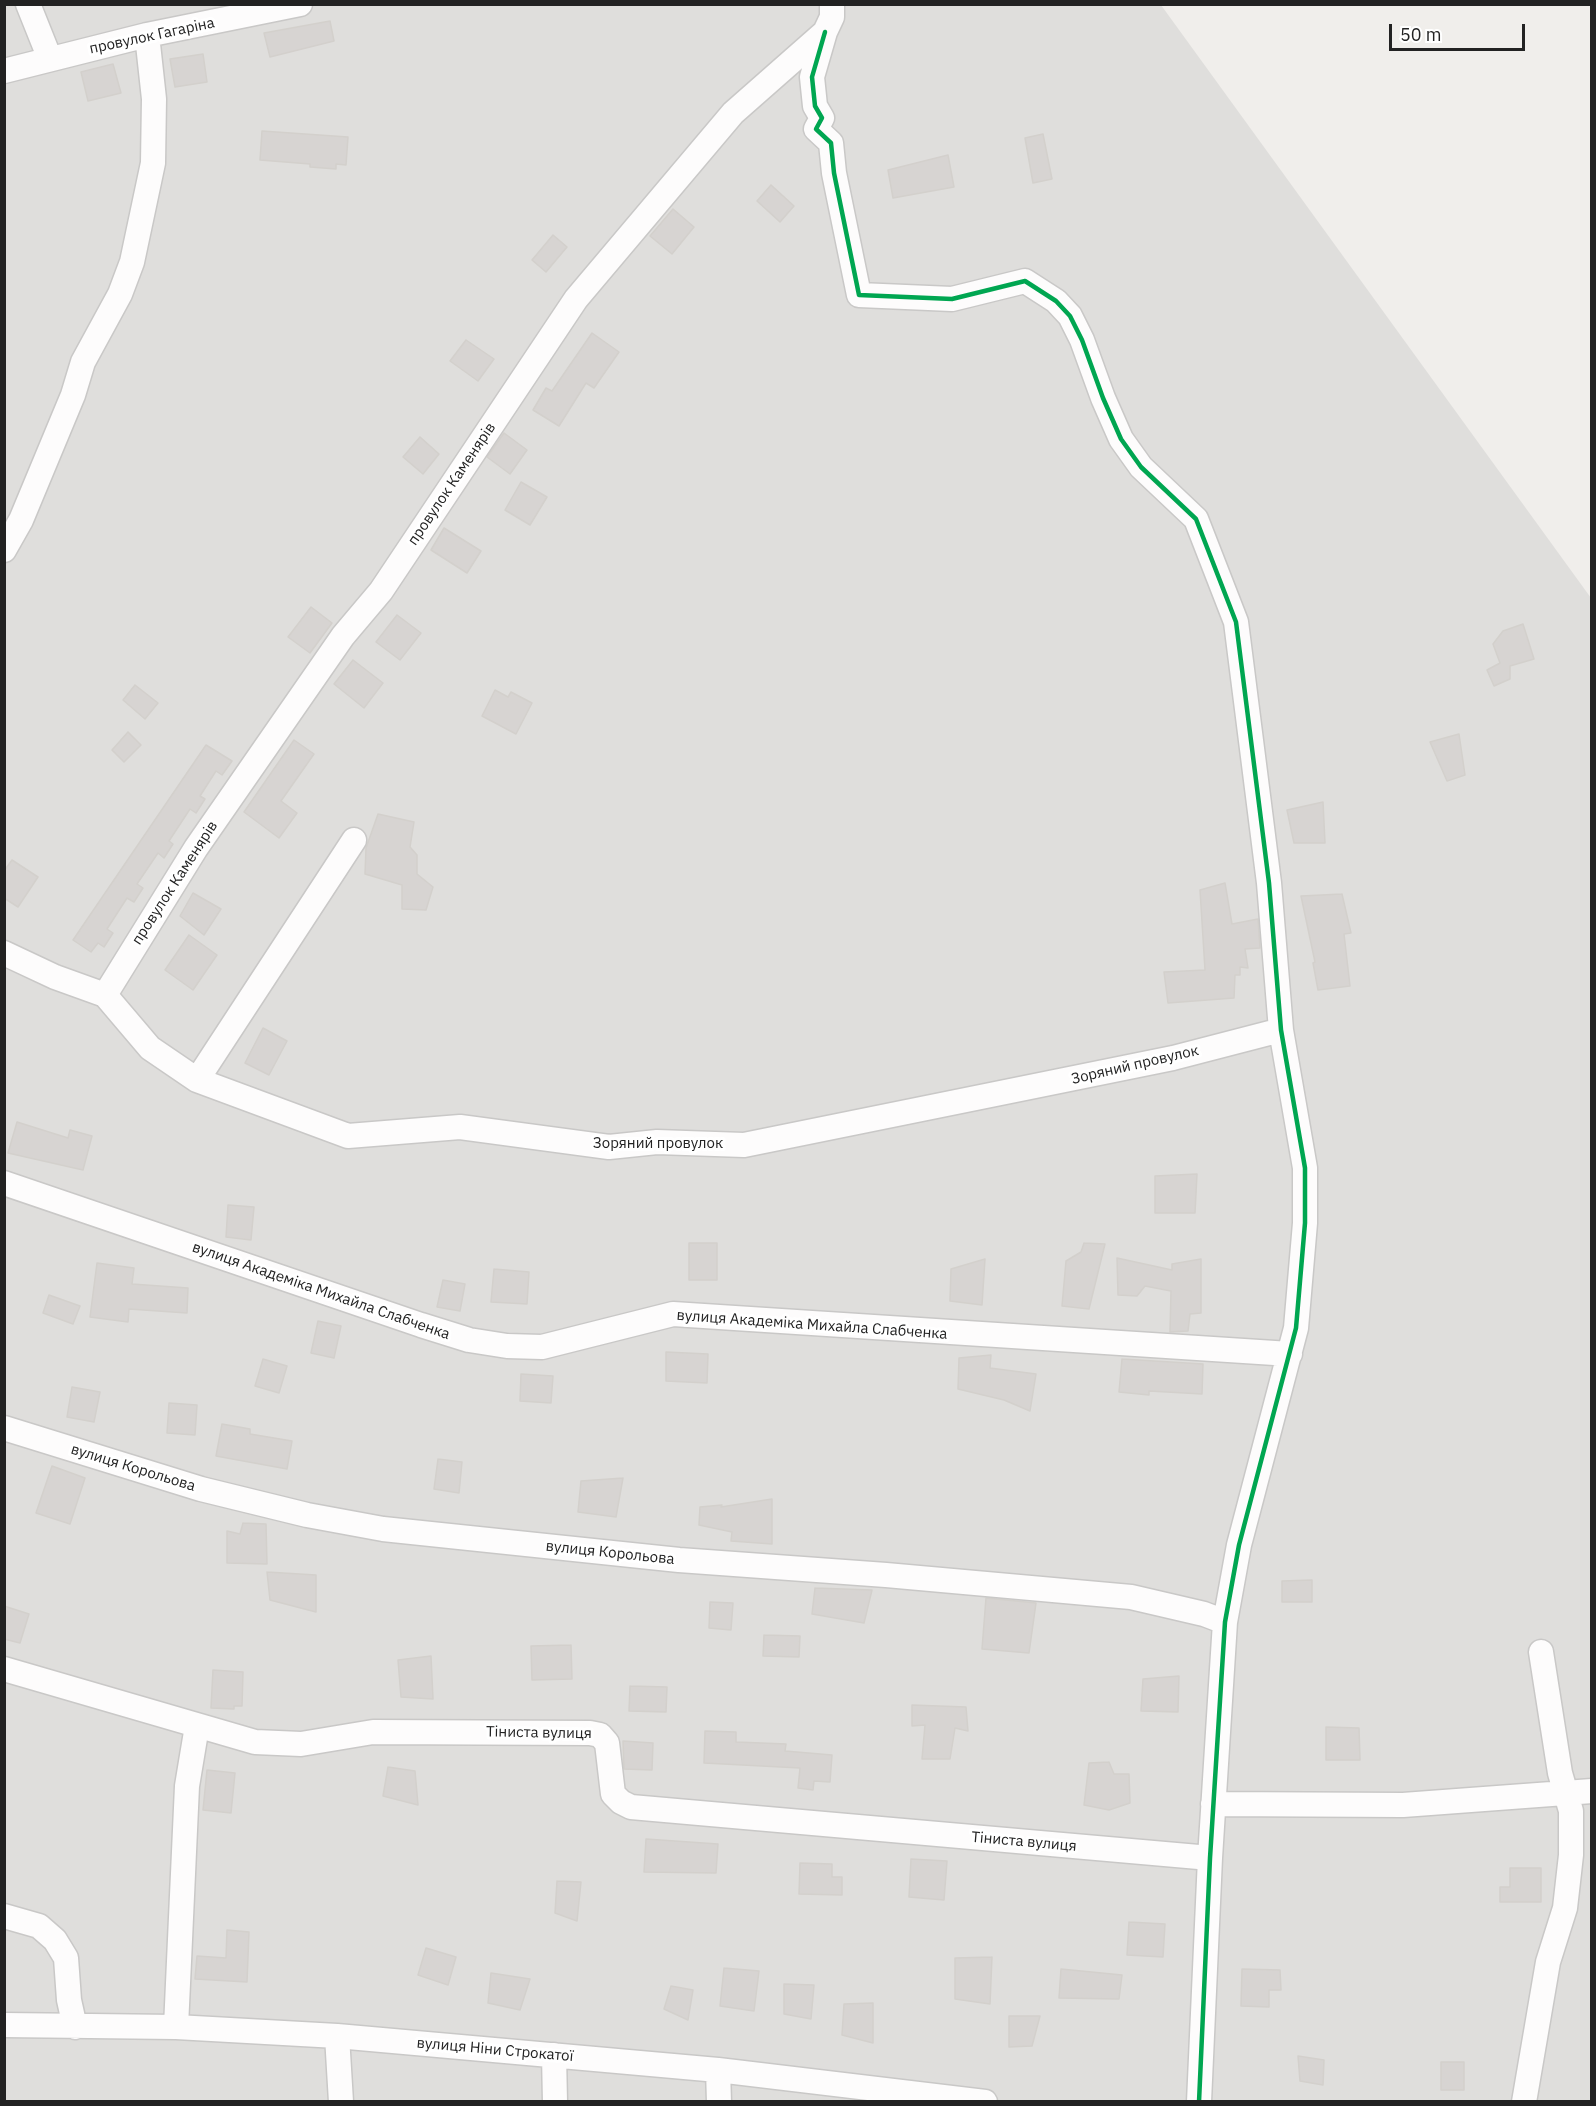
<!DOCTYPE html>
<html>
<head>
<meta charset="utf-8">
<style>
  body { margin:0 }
  #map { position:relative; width:1596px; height:2106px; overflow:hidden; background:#f0eeeb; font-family:"IBM Plex Sans",sans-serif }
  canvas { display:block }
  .frame { position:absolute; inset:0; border:6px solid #222; pointer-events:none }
  .scale { position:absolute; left:1389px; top:24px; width:136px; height:27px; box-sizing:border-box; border:3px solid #222; border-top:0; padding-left:8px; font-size:18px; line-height:21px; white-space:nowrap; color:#222; -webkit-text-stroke:4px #fff; paint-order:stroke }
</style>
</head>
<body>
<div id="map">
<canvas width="1596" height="2106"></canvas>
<div class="frame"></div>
<div class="scale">50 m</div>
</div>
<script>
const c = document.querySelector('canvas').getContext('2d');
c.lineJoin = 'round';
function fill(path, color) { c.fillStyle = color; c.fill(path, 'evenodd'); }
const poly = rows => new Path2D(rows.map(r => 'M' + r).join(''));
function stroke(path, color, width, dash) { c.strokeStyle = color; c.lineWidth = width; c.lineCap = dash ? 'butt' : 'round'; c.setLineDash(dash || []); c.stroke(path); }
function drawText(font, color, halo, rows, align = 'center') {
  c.font = font + ' "IBM Plex Sans",sans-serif'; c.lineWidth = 6; c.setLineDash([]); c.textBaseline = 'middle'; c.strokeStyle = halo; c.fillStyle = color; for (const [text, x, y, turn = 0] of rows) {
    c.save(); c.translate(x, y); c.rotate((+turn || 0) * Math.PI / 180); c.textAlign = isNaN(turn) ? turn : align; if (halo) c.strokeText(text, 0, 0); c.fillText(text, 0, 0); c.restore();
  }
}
fill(poly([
  [5,5,1161,5,1591,598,1591,2101,5,2102]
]), '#dfdedc');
const building = poly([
  [330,21,334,41,270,57,264,33,330,21],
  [203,54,207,82,175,87,170,59,203,54],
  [113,64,121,93,88,101,81,72,113,64],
  [262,131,348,137,346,165,336,164,336,169,310,167,310,164,260,160,262,131],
  [1043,134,1052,179,1033,183,1025,138,1043,134],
  [948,155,954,187,893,198,888,170,948,155],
  [771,185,794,206,780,222,757,201,771,185],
  [673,209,694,227,672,254,650,236,673,209],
  [553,235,567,247,546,272,532,260,553,235],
  [592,333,619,352,594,388,586,383,559,426,533,410,546,388,552,391,592,333],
  [466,340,494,359,478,381,450,361,466,340],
  [504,433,527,450,510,474,487,457,504,433],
  [420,437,439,454,423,474,403,457,420,437],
  [521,482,547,497,530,525,505,510,521,482],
  [444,528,481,551,467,573,431,550,444,528],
  [311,607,332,623,310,653,288,637,311,607],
  [397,615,421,633,400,660,376,642,397,615],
  [1523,624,1534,659,1510,666,1510,679,1494,686,1487,670,1500,663,1493,644,1503,631,1523,624],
  [353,660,383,683,364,708,334,684,353,660],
  [135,685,158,703,145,719,123,700,135,685],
  [495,690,508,697,511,692,532,703,516,734,482,716,495,690],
  [128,732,141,745,124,762,112,750,128,732],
  [1459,734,1465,775,1447,781,1430,742,1459,734],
  [294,740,314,754,281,801,297,813,279,838,244,812,294,740],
  [206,745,232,761,222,775,216,771,200,796,205,799,196,813,190,809,169,841,173,844,164,858,158,853,137,884,143,888,134,902,127,898,107,929,113,933,104,947,98,943,91,952,73,940,206,745],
  [1323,802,1325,843,1294,843,1287,810,1323,802],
  [378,814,414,822,410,847,417,855,417,874,433,887,426,910,402,909,402,885,365,874,366,848,378,814],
  [12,860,38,877,18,907,4,898,4,871,12,860],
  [1225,883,1232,924,1258,919,1260,948,1245,949,1248,968,1240,967,1240,975,1235,975,1234,998,1168,1003,1164,972,1205,970,1200,890,1225,883],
  [193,893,221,909,204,935,180,916,193,893],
  [1342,894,1351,933,1344,934,1350,986,1318,990,1313,963,1315,962,1301,896,1342,894],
  [189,935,217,955,193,990,165,970,189,935],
  [263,1028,287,1041,269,1075,245,1063,263,1028],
  [17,1122,68,1138,70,1130,92,1136,83,1170,8,1153,17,1122],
  [1197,1174,1195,1213,1155,1213,1155,1176,1197,1174],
  [228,1205,254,1207,251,1240,226,1237,228,1205],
  [689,1243,717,1243,717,1280,689,1280,689,1243],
  [1084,1243,1105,1244,1089,1309,1062,1306,1066,1261,1081,1252,1084,1243],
  [1117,1258,1172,1270,1172,1264,1201,1259,1201,1313,1190,1314,1188,1331,1170,1332,1171,1291,1145,1286,1137,1296,1118,1295,1117,1258],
  [985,1259,982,1305,950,1301,951,1269,985,1259],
  [97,1263,134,1268,132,1284,188,1288,187,1313,129,1309,128,1322,90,1317,97,1263],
  [494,1269,529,1272,527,1304,491,1302,494,1269],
  [443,1280,465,1284,460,1311,437,1307,443,1280],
  [49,1295,80,1306,73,1324,43,1313,49,1295],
  [318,1321,341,1326,334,1358,311,1353,318,1321],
  [666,1352,708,1354,707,1383,666,1381,666,1352],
  [991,1355,990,1368,1036,1374,1030,1411,1004,1400,958,1389,959,1358,991,1355],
  [263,1359,287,1366,279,1393,255,1386,263,1359],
  [1122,1359,1203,1364,1202,1394,1149,1391,1149,1395,1119,1392,1122,1359],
  [521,1374,553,1376,551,1403,520,1401,521,1374],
  [72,1387,100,1392,94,1422,67,1417,72,1387],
  [169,1403,197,1405,195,1435,167,1433,169,1403],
  [222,1424,250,1429,250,1434,292,1441,287,1469,216,1456,222,1424],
  [438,1459,462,1462,459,1493,434,1489,438,1459],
  [52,1466,85,1478,70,1524,36,1513,52,1466],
  [623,1478,616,1517,578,1512,581,1481,623,1478],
  [772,1499,772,1544,731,1541,732,1532,699,1525,700,1507,722,1505,721,1507,772,1499],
  [243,1523,266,1524,267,1564,227,1563,227,1531,240,1534,243,1523],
  [267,1572,316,1575,316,1612,270,1600,267,1572],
  [1312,1580,1312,1602,1282,1602,1282,1581,1312,1580],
  [815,1588,872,1590,864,1623,812,1614,815,1588],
  [986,1598,1036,1603,1029,1653,982,1649,986,1598],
  [710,1602,733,1603,731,1630,709,1628,710,1602],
  [4,1606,29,1614,20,1643,4,1639,4,1606],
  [764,1635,800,1636,799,1657,763,1656,764,1635],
  [571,1645,572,1679,532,1680,531,1646,571,1645],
  [431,1656,433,1699,401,1697,398,1660,431,1656],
  [213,1670,243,1672,242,1706,234,1706,234,1709,211,1708,213,1670],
  [1179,1676,1178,1712,1141,1711,1143,1679,1179,1676],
  [630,1686,667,1687,666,1712,629,1711,630,1686],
  [912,1705,966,1707,968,1731,955,1728,950,1759,922,1759,925,1725,912,1726,912,1705],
  [1326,1727,1359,1728,1360,1760,1326,1760,1326,1727],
  [705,1731,736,1732,736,1742,786,1744,785,1751,832,1755,830,1782,814,1781,813,1790,798,1788,800,1768,704,1763,705,1731],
  [623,1741,653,1743,652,1770,624,1769,623,1741],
  [1109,1762,1114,1774,1129,1774,1130,1803,1109,1810,1084,1805,1089,1763,1109,1762],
  [388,1767,415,1771,418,1805,383,1796,388,1767],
  [207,1770,235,1773,231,1813,203,1810,207,1770],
  [646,1839,718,1844,716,1873,644,1872,646,1839],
  [911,1859,947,1861,944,1900,909,1897,911,1859],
  [800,1863,832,1864,832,1877,842,1877,842,1895,799,1894,800,1863],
  [1510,1868,1541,1868,1541,1902,1500,1902,1500,1887,1510,1887,1510,1868],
  [557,1881,581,1882,577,1921,555,1913,557,1881],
  [1129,1922,1165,1924,1163,1957,1127,1955,1129,1922],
  [227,1930,249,1932,247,1982,195,1979,197,1956,226,1958,227,1930],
  [426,1948,456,1957,448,1985,418,1975,426,1948],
  [992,1957,990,2004,955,1999,955,1958,992,1957],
  [724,1968,759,1971,754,2011,720,2006,724,1968],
  [1061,1969,1122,1975,1119,1999,1059,1998,1061,1969],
  [1242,1969,1280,1970,1281,1990,1269,1990,1269,2007,1241,2006,1242,1969],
  [491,1973,530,1979,520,2010,488,2003,491,1973],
  [784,1984,814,1985,811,2019,784,2014,784,1984],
  [671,1986,693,1990,688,2020,664,2009,671,1986],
  [873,2003,873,2043,842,2035,844,2004,873,2003],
  [1009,2016,1040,2016,1032,2046,1009,2047,1009,2016],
  [1298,2056,1324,2060,1323,2085,1300,2081,1298,2056],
  [1441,2062,1464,2062,1464,2090,1441,2090,1441,2062]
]);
fill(building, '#d7d4d2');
stroke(building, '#d3d0cc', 1.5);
const minor = poly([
  [28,4,50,59],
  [825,32,812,77,815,106,822,118,816,129,831,143,834,173,859,295,952,299,1025,281,1056,301,1070,316,1082,340,1103,398,1121,439,1141,467,1196,519,1236,622,1269,883,1281,1030,1305,1168,1305,1223,1296,1328,1239,1545,1225,1622,1210,1858,1199,2102],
  [4,71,147,35,300,4],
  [4,550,21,520,73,395,83,362,120,294,132,262,153,163,154,99,147,35],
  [4,953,55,977,105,995,150,1048,197,1080,348,1136,460,1127,609,1147,657,1142,744,1145,1173,1058,1281,1030],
  [105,995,196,848,343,636,381,591,576,299,733,113,825,32,832,17,832,4],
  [197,1080,354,840],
  [4,1183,421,1325,469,1340,507,1346,542,1347,673,1314,1290,1354],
  [4,1428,201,1489,307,1515,383,1529,679,1560,886,1575,1131,1597,1204,1614,1225,1622],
  [4,1669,255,1742,301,1744,373,1732,590,1733,600,1735,607,1743,613,1794,621,1802,631,1807,1210,1858],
  [1213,1804,1403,1805,1592,1791],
  [4,1916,39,1926,55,1940,66,1958,69,2000,75,2027],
  [4,2025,176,2027,337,2036,718,2070,985,2102],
  [176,2027,187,1786,197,1726],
  [337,2036,341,2102],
  [554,2055,555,2102],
  [718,2070,719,2102],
  [1524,2102,1548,1962,1565,1908,1571,1855,1571,1811,1560,1773,1541,1652]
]);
stroke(minor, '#c9c8c7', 27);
stroke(minor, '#fdfcfc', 24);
stroke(poly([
  [825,32,812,77,815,106,822,118,816,129,831,143,834,173,859,295,952,299,1025,281,1056,301,1070,316,1082,340,1103,398,1121,439,1141,467,1196,519,1236,622,1269,883,1281,1030,1305,1168,1305,1223,1296,1328,1239,1545,1225,1622,1210,1858,1199,2102]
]), '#00a651', 4.5);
drawText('15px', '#222', '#fff', [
  ["провулок Гагаріна",152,36,-12],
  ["провулок Каменярів",452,484,-56],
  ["провулок Каменярів",175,883,-57],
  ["Зоряний провулок",1135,1065,-13],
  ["Зоряний провулок",658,1144],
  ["вулиця Академіка Михайла Слабченка",321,1291,19],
  ["вулиця Академіка Михайла Слабченка",812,1325,4],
  ["вулиця Корольова",133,1468,17],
  ["вулиця Корольова",610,1553,6],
  ["Тіниста вулиця",539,1733,1],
  ["Тіниста вулиця",1024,1842,5],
  ["вулиця Ніни Строкатої",495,2050,5]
]);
</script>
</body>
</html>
